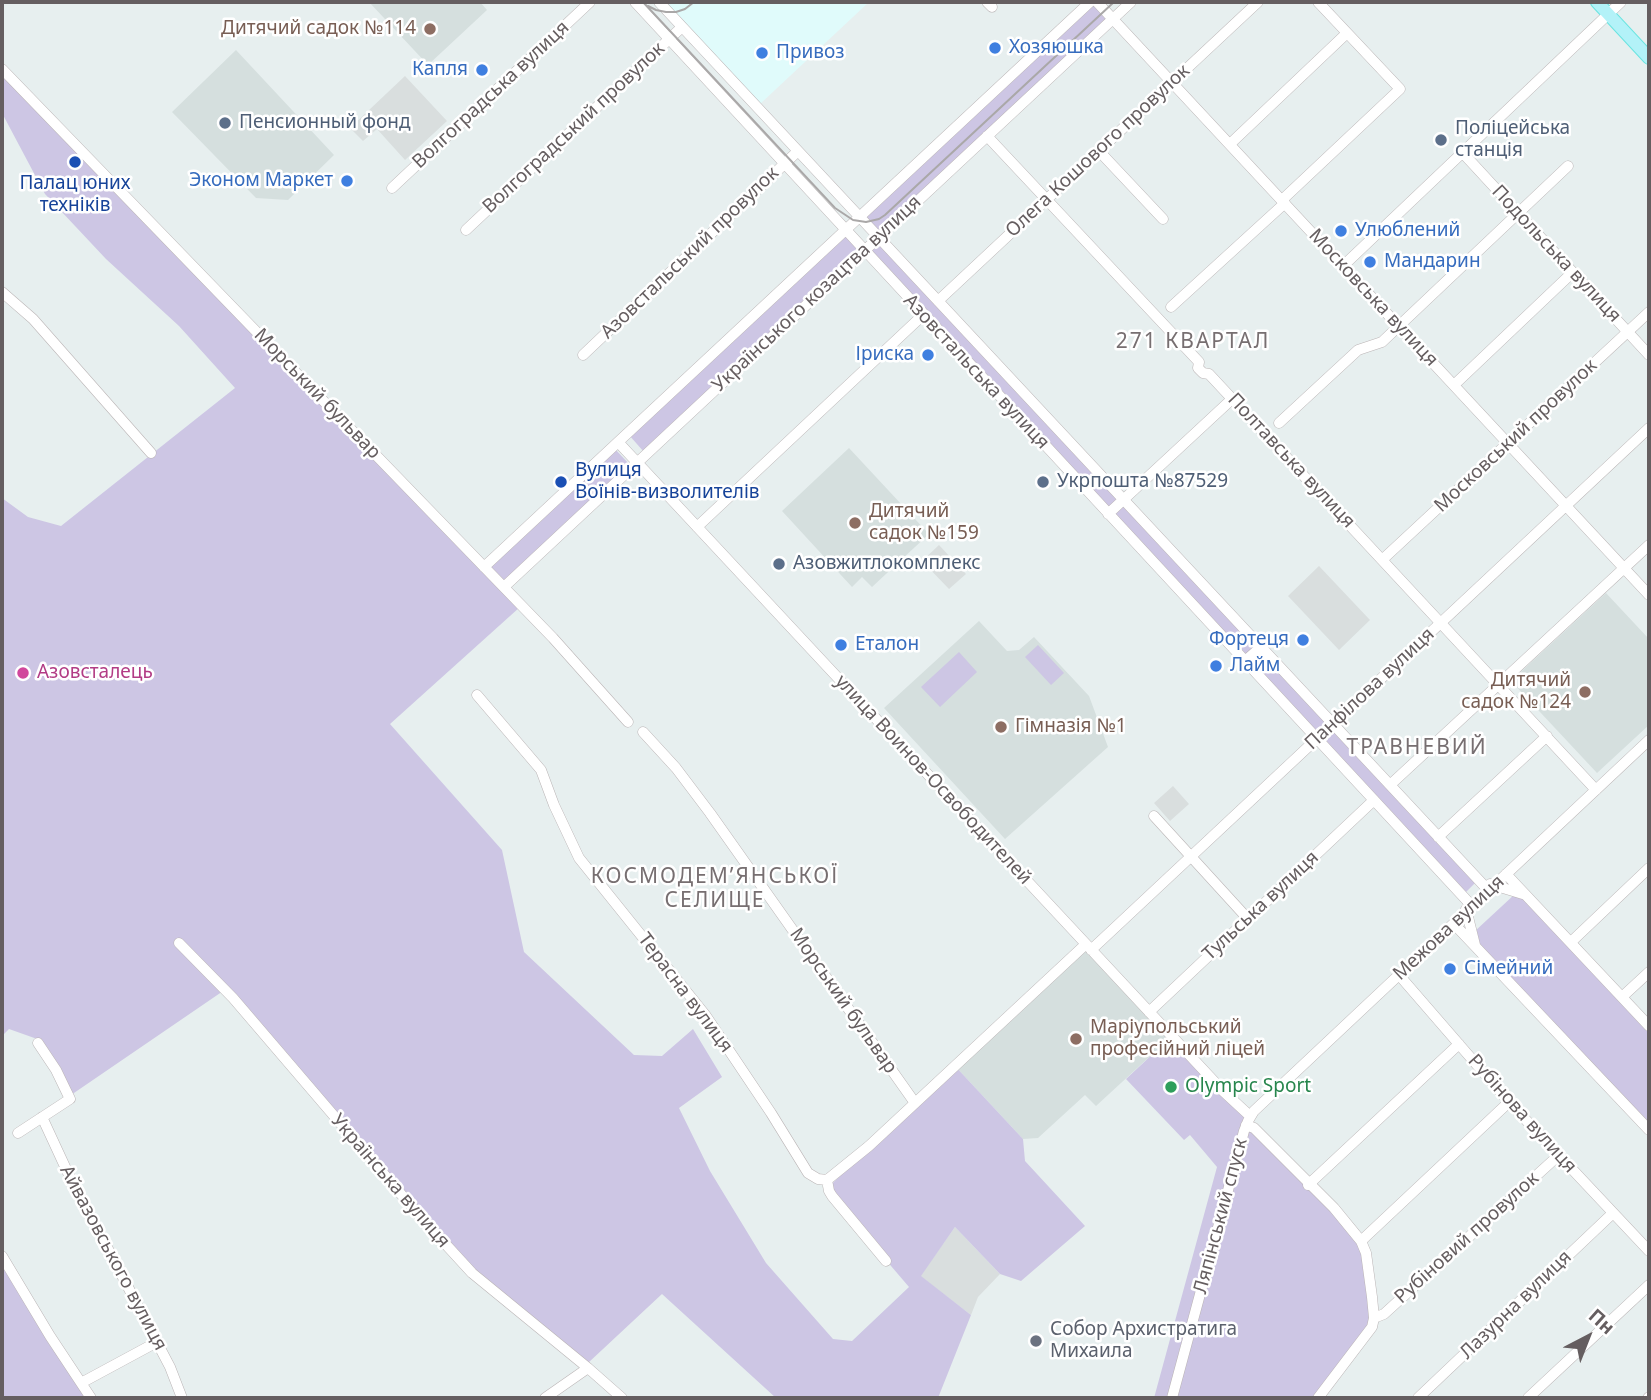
<!DOCTYPE html>
<html>
<head>
<meta charset="utf-8">
<style>
  body { margin:0 }
  #map { position:relative; width:1651px; height:1400px; overflow:hidden; background:#e7efef; font-family:"Noto Sans",sans-serif }
  canvas { display:block }
  .frame { position:absolute; inset:0; border:4px solid #655e60; pointer-events:none }
  .north { position:absolute; left:1553px; top:1302px; width:70px; height:70px; -webkit-text-stroke:5px #fff; paint-order:stroke; rotate:42deg; font-size:19px; font-weight:700; line-height:28px; text-align:center; color:#655e60 }
  .north::after { content:''; display:block; margin:auto; width:24px; height:32px; background:#655e60; clip-path:polygon(50% 0,100% 100%,50% 72%,0 100%) }
</style>
</head>
<body>
<div id="map">
<canvas width="1651" height="1400"></canvas>
<div class="frame"></div>
<div class="north">Пн</div>
</div>
<script>
const c = document.querySelector('canvas').getContext('2d');
c.lineJoin = 'round';
function fill(path, color) { c.fillStyle = color; c.fill(path, 'evenodd'); }
const poly = rows => new Path2D(rows.map(r => 'M' + r).join(''));
function stroke(path, color, width, dash) { c.strokeStyle = color; c.lineWidth = width; c.lineCap = dash ? 'butt' : 'round'; c.setLineDash(dash || []); c.stroke(path); }
function drawText(font, color, halo, rows, align = 'center') {
  c.font = font + ' "Noto Sans",sans-serif'; c.lineWidth = 5; c.setLineDash([]); c.textBaseline = 'middle'; c.strokeStyle = halo; c.fillStyle = color; for (const [text, x, y, turn = 0] of rows) {
    c.save(); c.translate(x, y); c.rotate((+turn || 0) * Math.PI / 180); c.textAlign = isNaN(turn) ? turn : align; if (halo) c.strokeText(text, 0, 0); c.fillText(text, 0, 0); c.restore();
  }
}
fill(poly([
  [663,2,869,2,759,105]
]), '#e0fbfb');
fill(poly([
  [405,76,447,121,405,160,377,129,363,141,350,128],
  [939,545,966,574,949,589,922,561],
  [1319,566,1370,620,1339,650,1288,596],
  [1173,786,1189,804,1170,821,1154,803],
  [955,1227,1000,1274,978,1297,971,1315,920,1276]
]), '#d9dede');
fill(poly([
  [369,2,480,2,487,10,428,65],
  [236,50,334,155,288,200,256,198,172,112],
  [849,448,929,534,872,587,862,577,852,587,782,511],
  [1606,593,1649,639,1649,725,1597,773,1511,681],
  [979,621,1007,651,1019,650,1034,637,1089,696,1108,747,1005,839,884,708],
  [1086,944,1172,1036,1096,1106,1085,1095,1038,1138,1023,1139,955,1066]
]), '#d5dfde');
fill(poly([
  [1094,2,1109,18,879,233,863,217],
  [2,74,520,607,390,724,502,850,524,952,634,1055,662,1056,693,1029,722,1077,679,1108,710,1171,766,1263,833,1339,852,1341,909,1287,826,1190,869,1146,955,1066,1023,1139,1025,1161,1085,1226,1021,1281,1000,1274,955,1227,921,1276,971,1315,938,1398,776,1398,662,1294,588,1363,484,1281,357,1138,229,987,71,1095,40,1040,9,1029,2,1036,2,498,28,517,61,526,235,388,179,326,106,259,45,194,2,113],
  [846,233,860,251,644,452,629,435],
  [879,240,1476,882,1464,894,867,251],
  [614,448,630,465,505,583,488,566],
  [1038,645,1064,673,1051,685,1025,657],
  [959,652,977,672,940,707,921,687],
  [1515,894,1525,897,1649,1029,1649,1127,1477,945,1474,932],
  [1172,1036,1361,1241,1374,1318,1318,1398,1154,1398,1217,1167,1190,1135,1184,1140,1126,1079],
  [2,1256,91,1398,2,1398]
]), '#cdc6e4');
const minor = poly([
  [635,2,1472,906],
  [659,2,1489,891],
  [987,2,992,7],
  [1097,2,1649,595],
  [2,69,553,638,628,722],
  [987,136,1199,362,1198,368,1203,373,1209,374,1596,790],
  [1230,144,1347,33],
  [1099,151,1163,219],
  [1462,152,1649,355],
  [392,188,590,2],
  [1282,200,1400,89,1318,2],
  [466,230,682,27],
  [1343,266,1621,2],
  [2,292,33,319,151,453],
  [938,301,1258,2],
  [1171,307,1285,203],
  [583,355,798,151],
  [1454,385,1573,272],
  [1279,423,1358,350,1382,342,1568,166],
  [618,442,1223,1091,1250,1116],
  [1108,514,1232,399],
  [697,527,923,315],
  [1382,560,1649,312],
  [484,567,1090,2],
  [504,587,1131,2],
  [1245,661,1261,647],
  [477,695,541,770,554,805,579,858,706,1016,771,1113,808,1173,818,1179,827,1180],
  [643,732,676,768,710,813,915,1103],
  [1390,785,1649,545],
  [1154,816,1248,919],
  [1438,837,1547,736],
  [1506,874,1649,1026],
  [1490,884,1526,895],
  [1466,909,1475,945],
  [1454,924,1649,1130],
  [1571,942,1649,868],
  [179,943,233,998,418,1214,472,1273,588,1368,622,1398],
  [1091,950,1649,428],
  [1399,975,1509,1102,1649,1251],
  [1622,997,1649,972],
  [1149,1012,1374,800],
  [42,1117,67,1171,170,1367,182,1398],
  [1246,1125,1254,1128,1334,1208,1361,1241,1366,1253,1372,1297,1374,1318,1372,1327,1318,1398],
  [18,1133,70,1099,56,1070,38,1043],
  [1308,1185,1459,1044],
  [1361,1241,1509,1102],
  [2,1256,50,1336,91,1398],
  [886,1261,832,1196,829,1191,827,1180,869,1146,1086,944],
  [1374,1318,1384,1314,1559,1155],
  [81,1383,157,1342],
  [545,1398,588,1368],
  [1172,1398,1244,1131,1248,1121,1254,1111,1649,740],
  [1418,1398,1613,1213],
  [1528,1398,1649,1285],
  [1648,1398,1649,1397]
]);
const major = poly([
  [1597,2,1649,58]
]);
stroke(minor, '#bab4b5', 11);
stroke(major, '#6ae4e0', 14);
stroke(minor, '#fff', 10);
stroke(major, '#b3f2f8', 12);
stroke(poly([
  [643,2,835,208,853,220,866,222,879,219,885,215,1114,2],
  [648,6,656,10,666,12,676,12,685,9,694,2]
]), '#aaa8a8', 2);
for (const [x, y, r, color] of [
  [430,29,7,"#8d6e63"],
  [995,48,7,"#3f7fe0"],
  [762,53,7,"#3f7fe0"],
  [482,70,7,"#3f7fe0"],
  [225,123,7,"#5c6f8a"],
  [1441,140,7,"#5c6f8a"],
  [75,162,7,"#1a4fb4"],
  [347,181,7,"#3f7fe0"],
  [1341,231,7,"#3f7fe0"],
  [1370,262,7,"#3f7fe0"],
  [928,355,7,"#3f7fe0"],
  [561,482,7,"#1a4fb4"],
  [1043,482,7,"#5c6f8a"],
  [855,523,7,"#8d6e63"],
  [779,564,7,"#5c6f8a"],
  [1303,640,7,"#3f7fe0"],
  [841,645,7,"#3f7fe0"],
  [1216,666,7,"#3f7fe0"],
  [23,673,7,"#d1479c"],
  [1585,692,7,"#8d6e63"],
  [1001,727,7,"#8d6e63"],
  [1450,969,7,"#3f7fe0"],
  [1076,1039,7,"#8d6e63"],
  [1171,1087,7,"#2e9e5b"],
  [1036,1341,7,"#6b7280"]
]) { const dot = new Path2D(); dot.arc(x, y, r, 0, 2 * Math.PI); c.fillStyle = color; c.fill(dot); stroke(dot, '#fff', 2.5); }
drawText('19px', '#785e54', '#fff', [
  ["Дитячий садок №114",416,29,"right"],
  ["Дитячий",869,512],
  ["садок №159",869,534],
  ["Дитячий",1571,681,"right"],
  ["садок №124",1571,703,"right"],
  ["Гімназія №1",1015,727],
  ["Маріупольський",1090,1028],
  ["професійний ліцей",1090,1050]
], 'left');
drawText('19px', '#366cbe', '#fff', [
  ["Хозяюшка",1009,48],
  ["Привоз",776,53],
  ["Капля",468,70,"right"],
  ["Эконом Маркет",333,181,"right"],
  ["Улюблений",1355,231],
  ["Мандарин",1384,262],
  ["Іриска",914,355,"right"],
  ["Фортеця",1289,640,"right"],
  ["Еталон",855,645],
  ["Лайм",1230,666],
  ["Сімейний",1464,969]
], 'left');
drawText('19px', '#655e60', '#fff', [
  ["Волгоградська вулиця",491,95,-43],
  ["Волгоградський провулок",574,128,-43],
  ["Олега Кошового провулок",1098,151,-43],
  ["Азовстальський провулок",690,253,-44],
  ["Подольська вулиця",1556,254,47],
  ["Українського козацтва вулиця",817,294,-43],
  ["Московська вулиця",1373,298,47],
  ["Азовстальська вулиця",976,372,47],
  ["Морський бульвар",317,394,46],
  ["Московський провулок",1516,436,-43],
  ["Полтавська вулиця",1291,461,47],
  ["Панфілова вулиця",1370,689,-43],
  ["улица Воинов-Освободителей",933,780,47],
  ["Тульська вулиця",1261,906,-43],
  ["Межова вулиця",1449,928,-43],
  ["Терасна вулиця",685,993,53],
  ["Морський бульвар",843,1001,55],
  ["Рубінова вулиця",1522,1114,48],
  ["Українська вулиця",390,1181,49],
  ["Ляпінський спуск",1221,1216,-75],
  ["Рубіновий провулок",1467,1238,-42],
  ["Айвазовського вулиця",113,1258,62],
  ["Лазурна вулиця",1516,1305,-44]
]);
drawText('19px', '#4e5e75', '#fff', [
  ["Пенсионный фонд",239,123],
  ["Поліцейська",1455,129],
  ["станція",1455,151],
  ["Укрпошта №87529",1057,482],
  ["Азовжитлокомплекс",793,564]
], 'left');
drawText('19px', '#164399', '#fff', [
  ["Палац юних",75,184],
  ["техніків",75,206],
  ["Вулиця",575,471,"left"],
  ["Воїнів-визволителів",575,493,"left"]
]);
drawText('19px', '#b23c85', '#fff', [
  ["Азовсталець",37,673]
], 'left');
drawText('19px', '#27864d', '#fff', [
  ["Olympic Sport",1185,1087]
], 'left');
drawText('19px', '#5b616d', '#fff', [
  ["Собор Архистратига",1050,1330],
  ["Михаила",1050,1352]
], 'left');
c.letterSpacing = '2px';
drawText('21px', '#776f71', '#fff', [
  ["271 КВАРТАЛ",1193,342],
  ["ТРАВНЕВИЙ",1417,748],
  ["КОСМОДЕМ’ЯНСЬКОЇ",715,877],
  ["СЕЛИЩЕ",715,901]
]);
c.letterSpacing = '0px';
</script>
</body>
</html>
